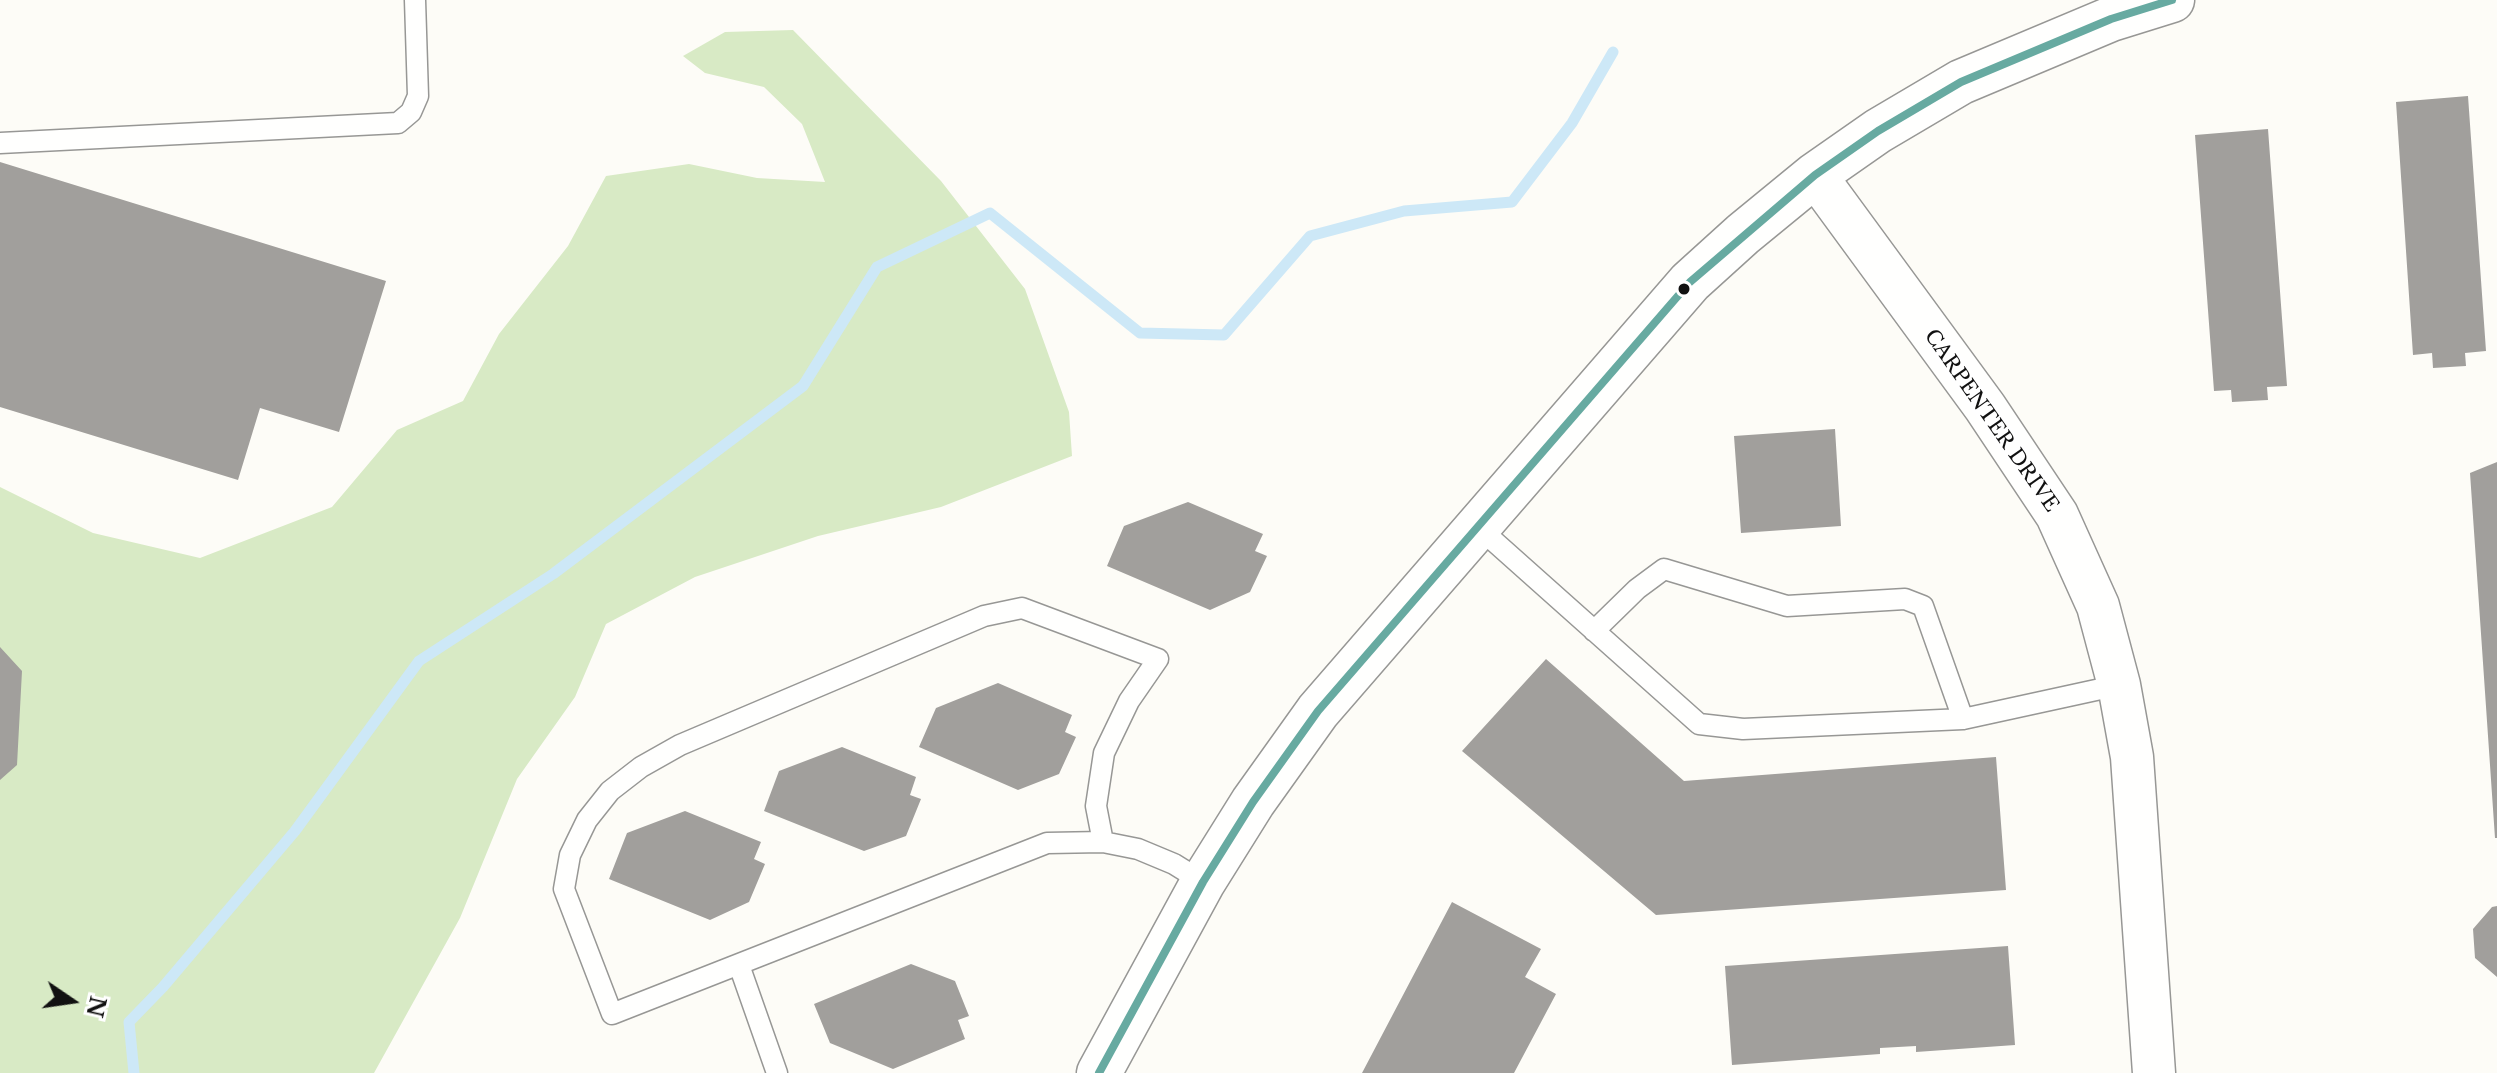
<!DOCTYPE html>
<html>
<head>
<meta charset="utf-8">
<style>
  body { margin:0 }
  #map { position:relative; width:2497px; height:1073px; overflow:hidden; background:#fdfcf7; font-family:"Libre Baskerville",serif }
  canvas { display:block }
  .north { position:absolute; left:32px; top:961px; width:80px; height:80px; -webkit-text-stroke:6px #fff; paint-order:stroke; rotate:103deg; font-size:22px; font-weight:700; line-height:32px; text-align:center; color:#111 }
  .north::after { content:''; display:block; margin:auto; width:28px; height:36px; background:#111; clip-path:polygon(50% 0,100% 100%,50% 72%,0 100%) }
</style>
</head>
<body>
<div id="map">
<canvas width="2497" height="1073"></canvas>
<div class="north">N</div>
</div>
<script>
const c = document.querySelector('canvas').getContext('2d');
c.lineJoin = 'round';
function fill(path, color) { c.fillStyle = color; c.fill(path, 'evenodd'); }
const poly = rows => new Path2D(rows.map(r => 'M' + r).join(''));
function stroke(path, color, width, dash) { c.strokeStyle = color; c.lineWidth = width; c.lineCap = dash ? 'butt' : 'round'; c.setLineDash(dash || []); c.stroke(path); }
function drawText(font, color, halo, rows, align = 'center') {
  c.font = font + ' "Libre Baskerville",serif'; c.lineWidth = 8; c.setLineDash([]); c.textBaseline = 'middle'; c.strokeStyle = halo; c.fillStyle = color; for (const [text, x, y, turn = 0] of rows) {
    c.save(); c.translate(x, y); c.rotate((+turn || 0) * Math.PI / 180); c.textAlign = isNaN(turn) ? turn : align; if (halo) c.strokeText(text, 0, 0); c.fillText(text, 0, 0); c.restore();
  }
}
fill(poly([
  [793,30,941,181,1025,289,1069,412,1072,456,941,507,818,536,695,577,606,624,575,697,517,779,460,918,374,1073,0,1073,0,487,93,533,200,558,332,507,397,430,463,401,499,334,568,246,606,176,689,164,757,178,825,182,802,124,764,87,705,73,683,56,725,32]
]), '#d8eac5');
stroke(poly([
  [134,1073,129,1022,163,987,295,831,419,661,553,574,803,386,877,267,990,213,1140,333,1224,335,1310,236,1404,211,1512,202,1572,123,1613,52]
]), '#cde8f7', 11);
fill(poly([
  [2468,96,2486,351,2465,353,2466,366,2433,368,2432,353,2413,355,2396,102],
  [2268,129,2287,386,2267,387,2268,400,2232,402,2231,390,2214,391,2195,135],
  [0,162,386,281,339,432,260,408,238,480,0,407],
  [1835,429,1841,526,1741,533,1734,436],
  [2497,462,2497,838,2495,838,2470,473],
  [1188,502,1263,534,1255,551,1267,556,1250,592,1210,610,1107,566,1124,526],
  [0,647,22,671,17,765,0,780],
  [1546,659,1684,781,1996,757,2006,890,1656,915,1462,751],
  [998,683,1072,715,1065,732,1076,737,1059,774,1018,790,919,747,936,708],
  [842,747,916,777,910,795,921,799,906,836,864,851,764,811,779,771],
  [685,811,761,842,754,859,765,864,749,902,710,920,609,879,627,833],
  [1452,902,1541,949,1525,977,1556,994,1514,1073,1362,1073],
  [2497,906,2497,977,2475,958,2473,929,2492,907],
  [2008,946,2015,1045,1916,1052,1916,1046,1880,1048,1880,1054,1732,1065,1725,966],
  [911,964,955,981,969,1016,958,1020,965,1039,893,1069,830,1043,814,1004]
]), '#a19f9c');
const service = poly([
  [0,143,398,123,411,112,418,96,415,0],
  [1478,527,1699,724,1743,729,1963,719,2119,685],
  [1594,631,1637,589,1664,569,1787,606,1905,599,1923,606,1963,719],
  [1103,842,1096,806,1104,753,1129,701,1158,659,1022,608,984,616,680,745,641,767,610,791,587,820,570,855,564,889,612,1014,1047,843,1103,842,1138,849,1174,864,1203,882],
  [739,965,777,1073]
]);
const minor = poly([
  [1815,175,1985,407,2057,515,2098,606,2119,685,2132,757,2154,1073]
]);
const tertiary = poly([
  [1099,1073,1203,882,1253,802,1318,711,1690,282,1743,234,1815,175,1878,131,1961,82,2111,19,2172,0]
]);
stroke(service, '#979795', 23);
stroke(minor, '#979795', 45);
stroke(tertiary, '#979795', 47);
stroke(service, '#fffffe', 20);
stroke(minor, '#fffffe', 42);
stroke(tertiary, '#fffffe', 44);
stroke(poly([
  [1099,1073,1203,882,1253,802,1318,711,1690,282,1815,175,1878,131,1961,82,2111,19,2172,0]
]), '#67aaa1', 8);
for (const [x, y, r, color] of [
  [1684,289,7,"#111"]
]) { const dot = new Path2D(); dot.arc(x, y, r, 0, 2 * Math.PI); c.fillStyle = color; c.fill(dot); stroke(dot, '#fff', 3); }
drawText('20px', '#111', '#fff', [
  ["CARPENTER DRIVE",1991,421,55]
]);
</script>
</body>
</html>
